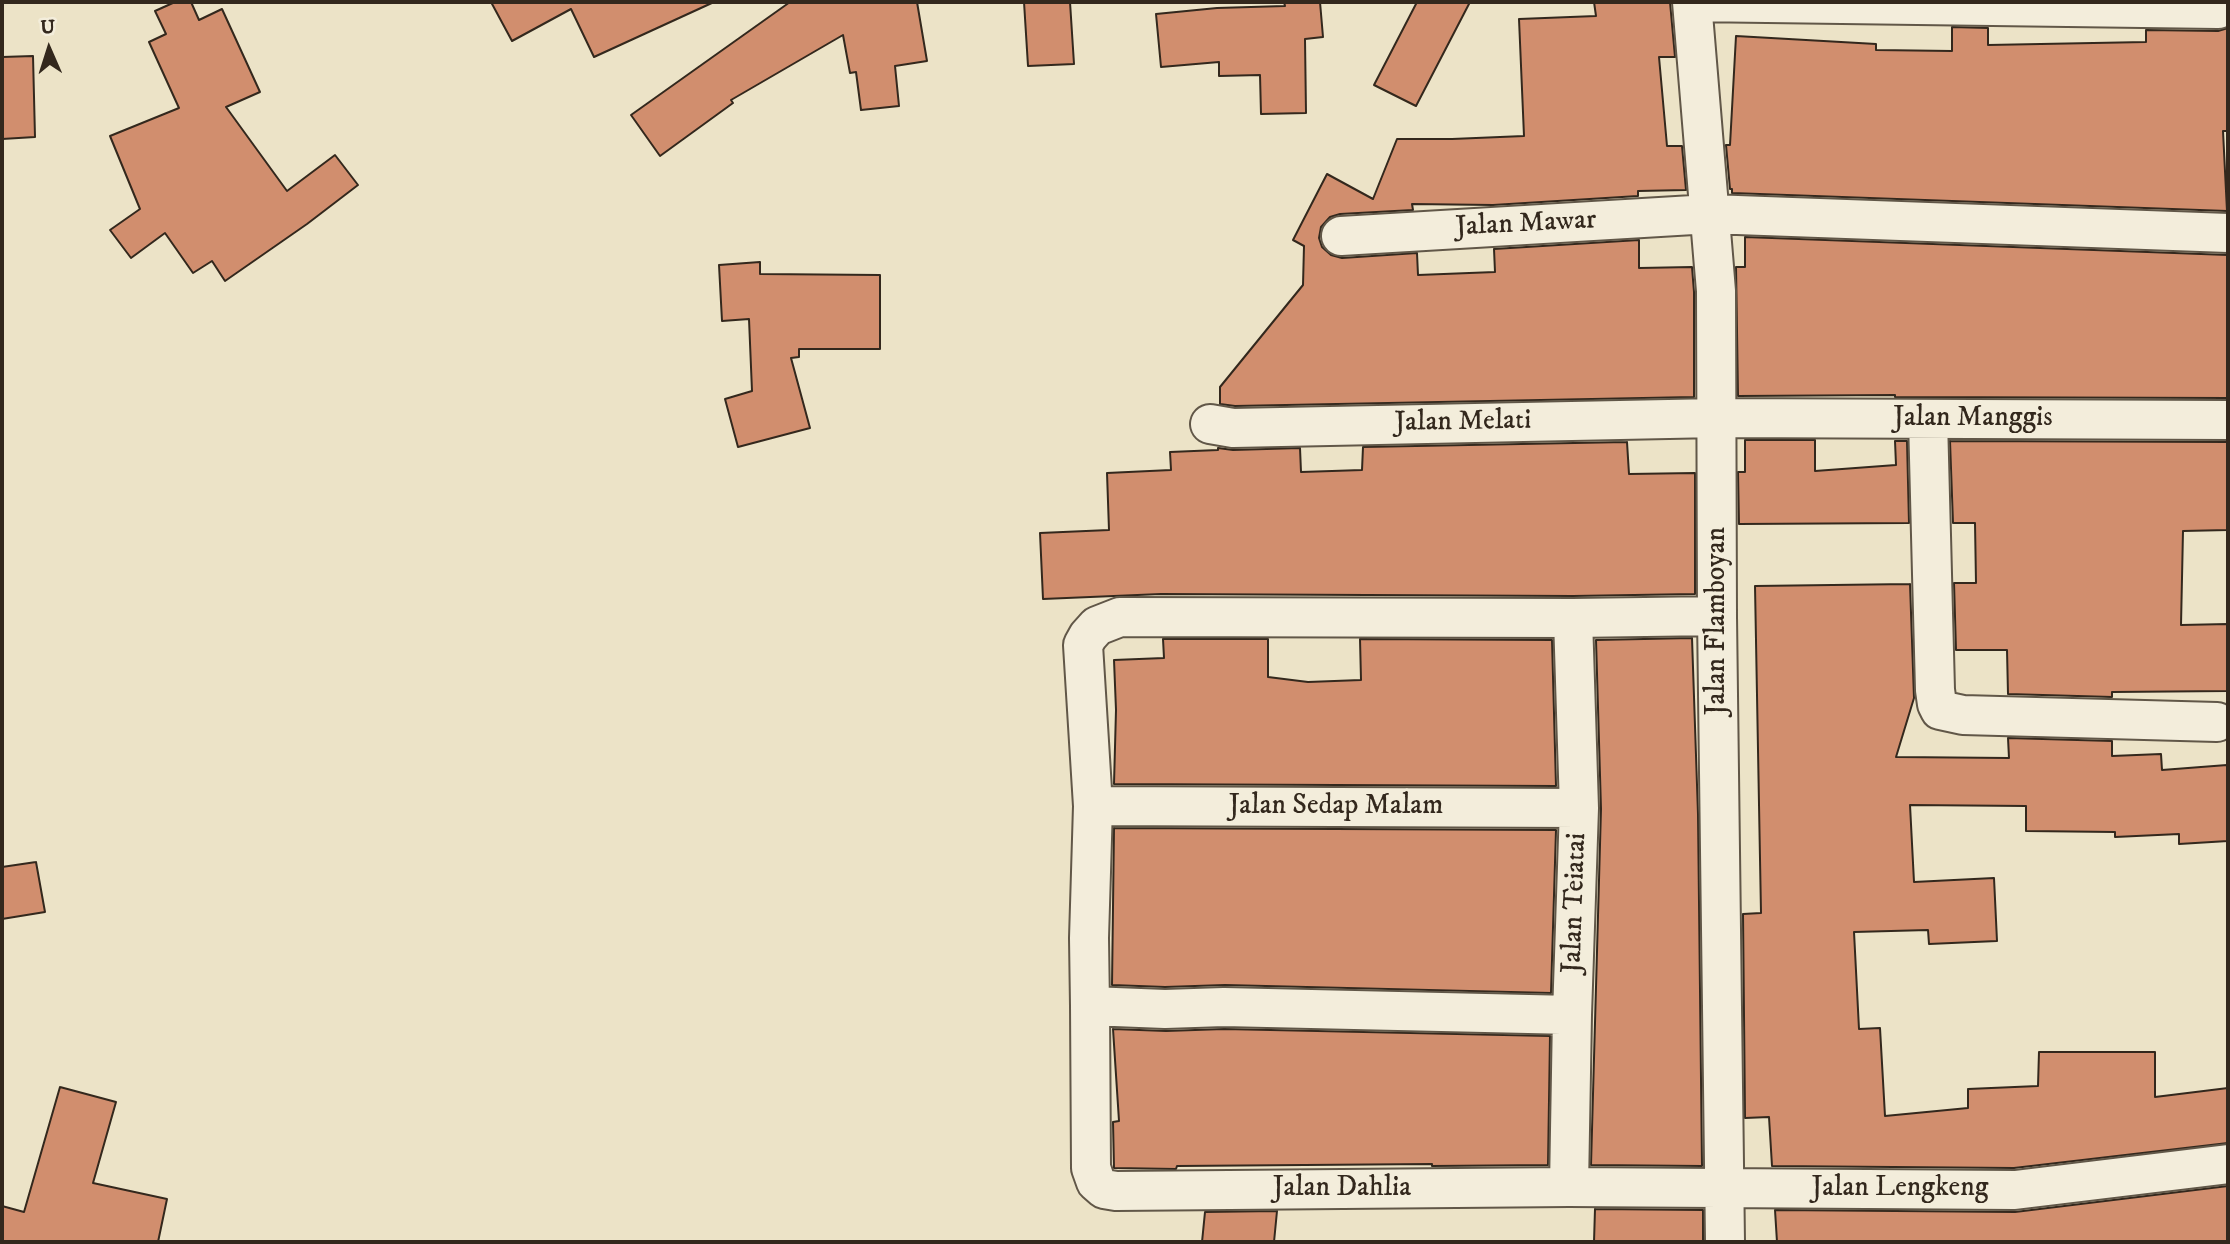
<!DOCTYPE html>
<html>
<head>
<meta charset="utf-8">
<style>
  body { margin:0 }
  #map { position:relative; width:2230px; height:1244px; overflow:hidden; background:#ece3c7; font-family:"IM FELL DW Pica",serif }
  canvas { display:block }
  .frame { position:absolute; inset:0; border:4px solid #33281d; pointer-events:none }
  .north { position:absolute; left:14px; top:14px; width:70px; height:70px; -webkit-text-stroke:5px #f3eddb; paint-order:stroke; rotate:357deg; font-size:19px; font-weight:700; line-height:28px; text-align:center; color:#33281d }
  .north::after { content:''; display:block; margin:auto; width:24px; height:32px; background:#33281d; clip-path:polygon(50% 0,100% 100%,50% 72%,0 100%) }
</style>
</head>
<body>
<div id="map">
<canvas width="2230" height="1244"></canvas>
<div class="frame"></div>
<div class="north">U</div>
</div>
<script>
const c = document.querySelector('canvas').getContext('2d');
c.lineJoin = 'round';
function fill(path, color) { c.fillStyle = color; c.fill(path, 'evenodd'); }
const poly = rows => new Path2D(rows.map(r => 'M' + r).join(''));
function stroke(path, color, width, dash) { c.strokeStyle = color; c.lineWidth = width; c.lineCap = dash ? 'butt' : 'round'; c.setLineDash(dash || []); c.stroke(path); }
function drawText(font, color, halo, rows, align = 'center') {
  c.font = font + ' "IM FELL DW Pica",serif'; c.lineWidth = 5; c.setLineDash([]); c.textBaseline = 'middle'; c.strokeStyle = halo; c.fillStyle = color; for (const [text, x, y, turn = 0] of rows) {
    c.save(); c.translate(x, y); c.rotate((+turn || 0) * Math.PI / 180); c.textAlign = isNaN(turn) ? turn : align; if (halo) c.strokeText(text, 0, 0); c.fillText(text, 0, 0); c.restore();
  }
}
const building = poly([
  [175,2,191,2,199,20,222,9,260,92,226,107,287,191,335,155,358,185,307,224,225,281,212,261,193,273,165,233,131,258,110,230,140,209,110,136,179,108,149,42,166,34,155,11,175,2],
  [491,2,714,2,594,57,571,9,512,41,491,2],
  [790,2,917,2,927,61,895,66,899,106,861,110,856,72,850,73,843,35,731,100,733,103,660,156,631,115,790,2],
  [1024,2,1070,2,1074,64,1028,66,1024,2],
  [1284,2,1320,2,1323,37,1305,39,1306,113,1261,114,1260,75,1219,76,1219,62,1161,67,1156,14,1217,8,1285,6,1284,2],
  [1417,2,1470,2,1416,106,1374,85,1417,2],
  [1594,2,1670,2,1675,57,1659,57,1667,146,1682,146,1686,190,1638,191,1638,196,1493,205,1412,204,1413,210,1340,214,1330,217,1321,227,1319,238,1322,247,1331,255,1342,258,1417,253,1418,275,1495,272,1494,249,1639,240,1639,268,1692,267,1694,292,1694,397,1235,406,1220,404,1220,387,1303,285,1304,246,1293,240,1327,174,1373,199,1397,139,1452,139,1524,136,1519,19,1596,16,1594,2],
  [1952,27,1988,28,1988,45,2146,42,2146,30,2218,31,2228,28,2228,131,2223,131,2227,211,1732,193,1732,189,1730,189,1726,145,1730,145,1736,36,1876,44,1876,50,1952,51,1952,27],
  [33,56,35,137,2,139,2,57,33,56],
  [1745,237,2228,255,2228,398,1895,397,1895,395,1738,396,1736,267,1745,267,1745,237],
  [760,262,760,274,880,275,880,349,799,349,799,357,791,358,810,428,738,447,725,399,752,391,749,319,722,321,719,265,760,262],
  [1745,440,1815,440,1815,471,1896,465,1895,441,1907,441,1909,523,1739,524,1738,472,1745,472,1745,440],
  [1950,441,2228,442,2228,530,2183,531,2181,625,2228,624,2228,691,2112,692,2112,697,2008,694,2007,650,1956,650,1954,583,1976,583,1975,523,1953,523,1950,441],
  [1627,442,1629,474,1695,473,1695,594,1573,596,1161,594,1043,599,1040,533,1109,530,1107,473,1171,470,1170,452,1218,450,1218,448,1233,450,1300,448,1301,472,1332,471,1362,470,1363,447,1627,442],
  [1910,584,1914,698,1896,757,2009,758,2008,738,2112,741,2112,756,2161,754,2162,770,2227,765,2228,841,2179,844,2179,834,2115,837,2115,832,2026,831,2026,806,1910,805,1914,882,1994,878,1997,941,1929,944,1928,930,1854,932,1859,1029,1880,1028,1885,1116,1968,1108,1968,1089,2038,1086,2039,1052,2155,1052,2155,1097,2228,1088,2228,1143,2014,1168,1772,1166,1769,1117,1745,1118,1743,914,1761,913,1755,586,1910,584],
  [1692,638,1698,814,1702,1166,1591,1165,1601,809,1596,640,1692,638],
  [1163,639,1268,639,1268,677,1308,682,1361,680,1360,639,1552,640,1556,786,1114,784,1116,710,1114,660,1164,658,1163,639],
  [1114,828,1556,830,1551,993,1225,985,1165,987,1112,985,1114,828],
  [36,862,45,912,2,919,2,867,36,862],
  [1113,1029,1166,1031,1224,1029,1550,1036,1548,1165,1432,1166,1432,1164,1177,1166,1176,1169,1114,1168,1113,1122,1119,1121,1113,1029],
  [60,1087,116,1102,93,1183,167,1199,158,1242,2,1242,2,1206,24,1212,60,1087],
  [2228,1186,2228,1242,1777,1242,1775,1210,2015,1212,2228,1186],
  [1595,1209,1703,1210,1703,1242,1594,1242,1595,1209],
  [1277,1211,1274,1242,1202,1242,1205,1212,1277,1211]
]);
fill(building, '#d18e6e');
stroke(building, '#33281d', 2);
const street = poly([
  [1692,2,1716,291,1717,616,1725,1242],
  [1692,2,2218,9],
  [1341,236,1710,214,2228,233],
  [1928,419,1935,690,1937,704,1940,710,1963,715,2217,722],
  [1210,424,1233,428,1717,418,2228,420],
  [1093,806,1579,808],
  [1090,1006,1091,1168,1096,1182,1104,1189,1116,1191,1569,1187,2015,1190,2228,1164],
  [1572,1015,1224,1007,1165,1009,1090,1006,1089,938,1093,806,1083,645,1088,636,1097,626,1120,617,1573,618,1717,616],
  [1569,1187,1572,1015,1579,808,1573,618]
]);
stroke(street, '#615748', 42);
stroke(street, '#f3eddb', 38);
drawText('28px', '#33281d', '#f3eddb', [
  ["Jalan Mawar",1526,225,-3],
  ["Jalan Manggis",1973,419],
  ["Jalan Melati",1463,423,-1],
  ["Jalan Flamboyan",1718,621,-90],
  ["Jalan Sedap Malam",1336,807],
  ["Jalan Teiatai",1576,903,-88],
  ["Jalan Dahlia",1342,1189],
  ["Jalan Lengkeng",1900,1189]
]);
</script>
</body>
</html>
